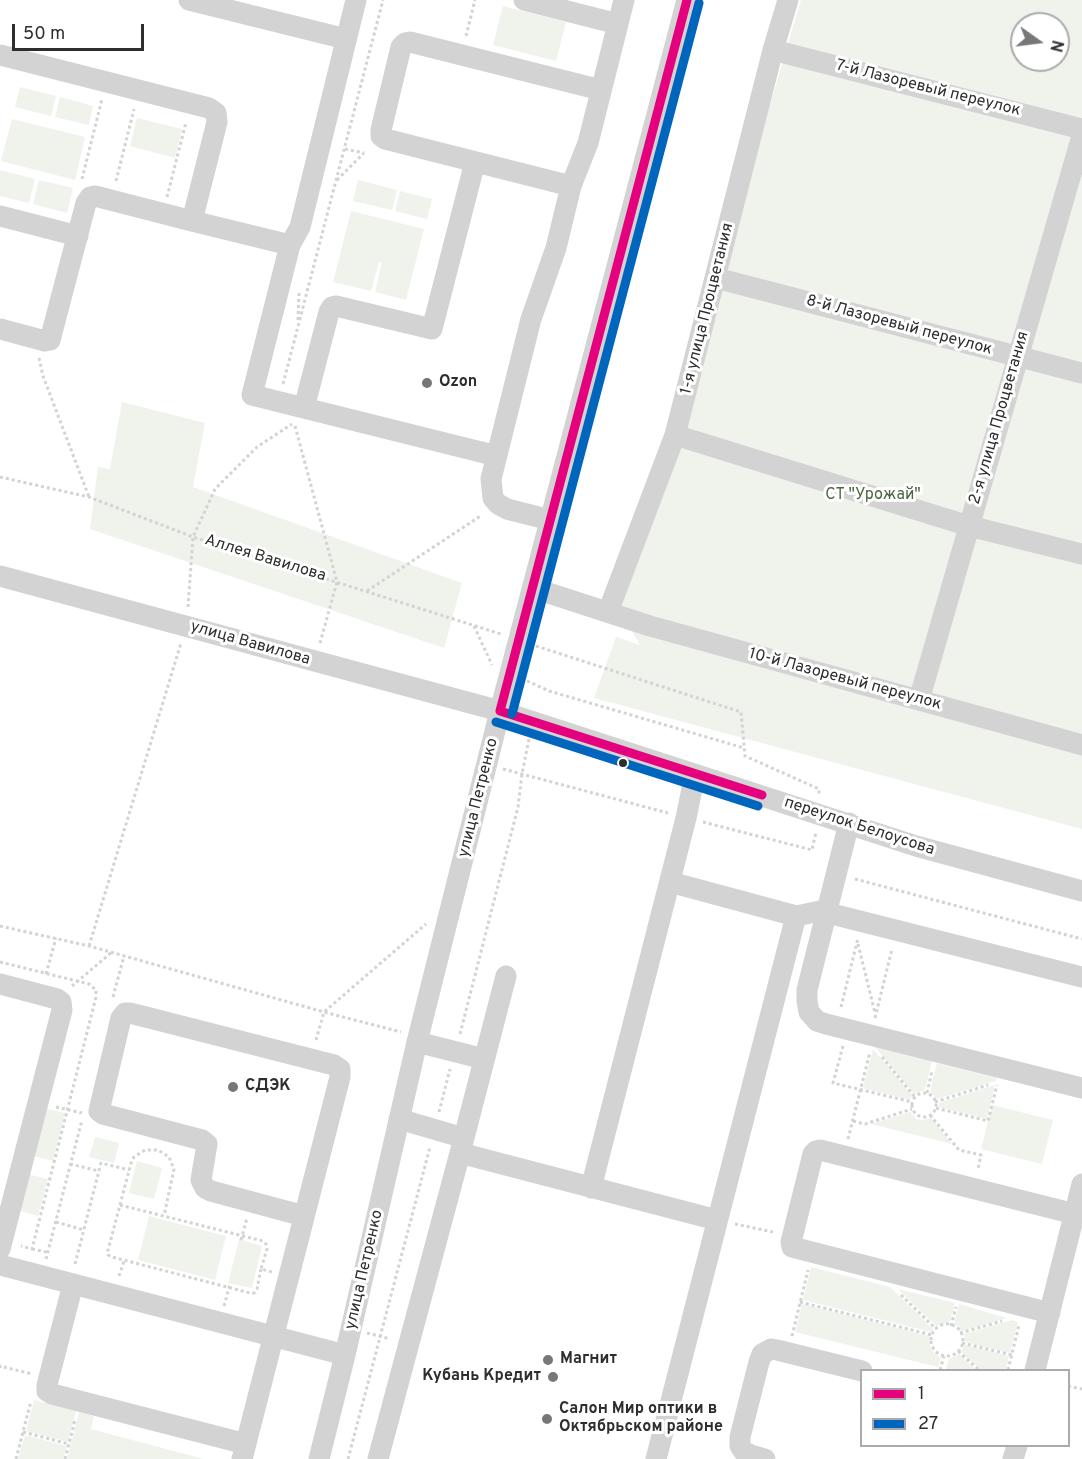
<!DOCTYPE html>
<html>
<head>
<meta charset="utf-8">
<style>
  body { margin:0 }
  #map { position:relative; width:1082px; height:1459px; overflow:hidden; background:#fff; font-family:Overpass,sans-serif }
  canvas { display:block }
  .legend { position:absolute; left:860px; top:1369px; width:210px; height:78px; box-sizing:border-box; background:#fff; border:2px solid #ababab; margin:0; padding:8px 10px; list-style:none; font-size:18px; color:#2e2e2e }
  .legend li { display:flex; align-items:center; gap:12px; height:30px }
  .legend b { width:30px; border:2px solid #ababab }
  .north { position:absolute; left:1010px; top:12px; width:60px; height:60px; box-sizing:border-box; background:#fff; border:2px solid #ababab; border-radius:50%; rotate:104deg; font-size:16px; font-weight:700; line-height:24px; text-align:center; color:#2e2e2e }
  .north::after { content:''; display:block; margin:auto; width:21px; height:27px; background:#777; clip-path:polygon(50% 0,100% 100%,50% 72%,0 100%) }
  .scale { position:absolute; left:12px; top:24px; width:132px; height:27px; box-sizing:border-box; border:3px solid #2e2e2e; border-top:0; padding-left:8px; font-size:18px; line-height:21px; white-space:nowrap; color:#2e2e2e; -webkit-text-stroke:4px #fff; paint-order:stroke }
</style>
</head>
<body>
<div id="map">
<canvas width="1082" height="1459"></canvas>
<ul class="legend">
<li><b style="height:8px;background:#e5007d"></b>1</li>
<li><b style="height:8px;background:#0065bd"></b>27</li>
</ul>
<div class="north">N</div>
<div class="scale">50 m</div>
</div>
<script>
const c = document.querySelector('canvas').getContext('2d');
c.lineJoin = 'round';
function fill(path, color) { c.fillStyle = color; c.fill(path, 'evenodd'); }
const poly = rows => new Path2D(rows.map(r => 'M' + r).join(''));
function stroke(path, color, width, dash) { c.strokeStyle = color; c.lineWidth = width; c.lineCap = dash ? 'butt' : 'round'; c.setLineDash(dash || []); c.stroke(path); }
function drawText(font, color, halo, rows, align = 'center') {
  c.font = font + ' Overpass,sans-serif'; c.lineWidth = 6; c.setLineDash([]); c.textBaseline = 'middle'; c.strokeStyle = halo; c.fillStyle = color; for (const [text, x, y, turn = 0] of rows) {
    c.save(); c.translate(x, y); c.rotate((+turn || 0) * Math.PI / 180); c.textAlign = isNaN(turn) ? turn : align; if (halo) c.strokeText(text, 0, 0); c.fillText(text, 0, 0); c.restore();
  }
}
fill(poly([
  [801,0,1082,0,1082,829,594,698,616,637,640,645,620,612],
  [1022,24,1058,24,1058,60,1022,60],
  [503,6,566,22,556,61,493,45],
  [20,87,56,96,51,116,15,107],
  [60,97,93,106,89,125,55,117],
  [137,118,182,129,175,158,130,146],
  [12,119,85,137,75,180,1,161],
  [0,170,35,179,29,203,0,196],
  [39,180,73,188,67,213,33,204],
  [358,180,397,190,392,210,353,201],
  [400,191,432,199,427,219,395,211],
  [351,211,424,229,406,300,375,292,382,262,379,262,371,291,333,282],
  [122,402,205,423,193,487,462,583,444,648,90,529,98,467,110,469],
  [875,1047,932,1061,925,1090,914,1094],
  [873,1049,912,1095,910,1100,863,1088],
  [937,1063,997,1078,996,1081,937,1099,930,1091],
  [995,1085,987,1119,939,1107,939,1103],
  [992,1105,1053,1120,1042,1164,981,1149],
  [44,1108,65,1113,53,1161,31,1155],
  [910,1112,917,1119,923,1120,931,1118,952,1144,871,1124],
  [95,1137,119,1143,114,1163,89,1157],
  [137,1161,162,1168,154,1199,129,1193],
  [27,1174,48,1179,38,1216,17,1210],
  [149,1216,226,1236,215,1280,138,1260],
  [239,1239,262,1246,252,1288,228,1283],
  [811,1267,890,1287,933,1329,931,1332,803,1300],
  [898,1289,955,1303,950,1322,936,1326],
  [802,1304,929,1336,930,1347,934,1353,941,1358,938,1367,795,1332],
  [959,1304,1007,1318,962,1331,954,1323],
  [1012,1320,1018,1322,1010,1353,965,1342,964,1334],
  [965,1345,1009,1356,1006,1370,981,1370,961,1352],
  [959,1354,976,1370,946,1369,949,1359],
  [34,1400,76,1411,68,1442,26,1431],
  [79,1412,94,1416,91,1429,204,1459,67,1459],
  [25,1435,67,1446,63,1459,18,1459]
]), '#eff3ec');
stroke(poly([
  [466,36,475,0],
  [345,149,364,153],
  [82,179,102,99],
  [337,180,364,153],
  [116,181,134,109],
  [167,197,186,122],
  [298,320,299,293],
  [39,358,43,376,89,497],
  [283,384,383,0],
  [295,426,337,582,320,643],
  [0,477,89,497,193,537,501,634],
  [367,591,482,515],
  [188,607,193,537,215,489,257,447,292,424],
  [474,626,492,665],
  [536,646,741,712,745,756,819,789,819,796],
  [527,681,549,691,744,748],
  [503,769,668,813],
  [703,822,812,850,816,832],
  [855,879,1082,939],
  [0,926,89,946,324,1012,401,1032],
  [858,944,875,1013],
  [89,946,181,643],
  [0,962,89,984,96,990,96,997,32,1249,21,1246],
  [46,974,56,938],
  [72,986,112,952],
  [113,997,124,956],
  [841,1007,858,938],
  [875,1018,892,949],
  [460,1034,518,807,522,774,529,739],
  [316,1040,324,1012,426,924],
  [843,1046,833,1083,912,1102],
  [882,1057,914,1096],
  '912 1105a12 12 0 1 1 24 0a12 12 0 1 1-24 0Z',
  [927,1093,932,1071],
  [935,1102,988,1085],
  [56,1107,82,1113],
  [936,1108,988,1121,997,1085],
  [439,1112,450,1069],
  [930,1115,959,1150,981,1155,978,1169],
  [853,1121,865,1124,912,1109],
  [848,1139,870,1052],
  [70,1164,99,1171],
  [120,1205,131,1163,134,1157,145,1150,158,1150,169,1157,174,1169,164,1216],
  [56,1222,84,1230],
  [735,1224,773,1232],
  [241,1240,247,1218],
  [32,1249,47,1252],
  [46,1259,82,1120],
  [75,1264,101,1163,129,1170],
  [261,1269,257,1289,254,1293,250,1293,112,1257,108,1255,108,1250,120,1205,263,1241,266,1244,267,1249,261,1269,272,1272],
  [119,1276,124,1261],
  [901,1295,936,1329],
  [800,1302,932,1335],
  [224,1306,230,1284],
  '931 1340a16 16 0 1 1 32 0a16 16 0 1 1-32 0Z',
  [951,1326,956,1307],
  [367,1333,390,1339],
  [960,1333,1002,1321],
  [792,1336,808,1270],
  [962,1343,1012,1355],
  [958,1351,979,1370],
  [0,1368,0,1366,32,1374],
  [940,1370,944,1356],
  [1008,1370,1019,1325],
  [1068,1386,1082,1389],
  [23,1432,69,1444],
  [16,1459,31,1401],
  [65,1459,75,1420],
  [348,1459,430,1147]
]), '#d3d3d3', 3, [3, 3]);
stroke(poly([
  [189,0,346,39],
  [524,0,618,24],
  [773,50,1082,129],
  [0,55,209,108,216,113,217,122,192,221,95,196,90,197,86,203,50,340,45,341,0,329],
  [475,162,432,329,336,306,332,307,329,312,304,408,497,456],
  [571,186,385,139,381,136,381,130,401,47,405,43,410,42,601,90],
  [0,216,78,236],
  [192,221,290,245],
  [716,278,1082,373],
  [304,408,252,395,290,245,300,227,356,0],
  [675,435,969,526,1082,554],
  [550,520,507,509,498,504,493,498,491,479,531,319,556,248,571,186,588,143,624,0],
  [0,576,500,711,916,846,1082,891],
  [533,588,650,626,1082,745],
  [608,612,675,435,773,50,788,0],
  [919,700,1082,136],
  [849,823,807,990,807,1001,809,1012,817,1021,826,1024,1082,1088],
  [796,916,820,911,1082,977],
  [0,984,57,999,61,1002,62,1010,0,1249],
  [417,1042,484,1059],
  [399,1119,464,1138],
  [460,1153,506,976],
  [591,1188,686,818,695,774],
  [0,1265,345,1355],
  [73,1284,47,1385,47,1391,52,1394,246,1444],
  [1050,1313,792,1247,791,1242,813,1154,816,1151,820,1150,1075,1214],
  [1035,1370,1082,1184],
  [242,1459,340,1077,340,1069,334,1065,130,1013,125,1013,121,1018,99,1111,103,1114,202,1140,207,1144,201,1180,205,1188,211,1191,304,1216],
  [319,1459,345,1355,417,1042,500,711,687,0],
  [378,1459,460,1153,717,1220],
  [656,1459,796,916,670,882],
  [765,1459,751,1455,744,1452,740,1446,740,1437,759,1362,762,1354,771,1349,777,1350,862,1371],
  [1013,1459,1017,1446]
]), '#d3d3d3', 21);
stroke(poly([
  [500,711,687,0],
  [500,711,762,795]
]), '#e5007d', 9);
stroke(poly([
  [512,714,699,3],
  [496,722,758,806]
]), '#0065bd', 9);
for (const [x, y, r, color] of [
  [427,383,6,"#777"],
  [623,763,5,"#2e2e2e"],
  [233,1087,6,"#777"],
  [548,1360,6,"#777"],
  [553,1377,6,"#777"],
  [547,1419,6,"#777"]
]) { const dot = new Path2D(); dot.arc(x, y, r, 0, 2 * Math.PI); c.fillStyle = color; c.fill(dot); stroke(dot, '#fff', 2); }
drawText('16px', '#2e2e2e', '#fff', [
  ["7-й Лазоревый переулок",928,89,14],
  ["1-я улица Процветания",708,309,-76],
  ["8-й Лазоревый переулок",899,326,15],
  ["2-я улица Процветания",1000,418,-74],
  ["Аллея Вавилова",265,559,17],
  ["улица Вавилова",250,644,16],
  ["10-й Лазоревый переулок",845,680,15],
  ["улица Петренко",479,798,-76],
  ["переулок Белоусова",859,827,18],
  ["улица Петренко",365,1270,-77]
]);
drawText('bold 16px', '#2e2e2e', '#fff', [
  ["Ozon",439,383],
  ["СДЭК",245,1087],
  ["Магнит",560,1360],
  ["Кубань Кредит",541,1377,"right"],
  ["Салон Мир оптики в",559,1410],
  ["Октябрьском районе",559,1428]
], 'left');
drawText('16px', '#4c663f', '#fff', [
  ["СТ \"Урожай\"",873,496]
]);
</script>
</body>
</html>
